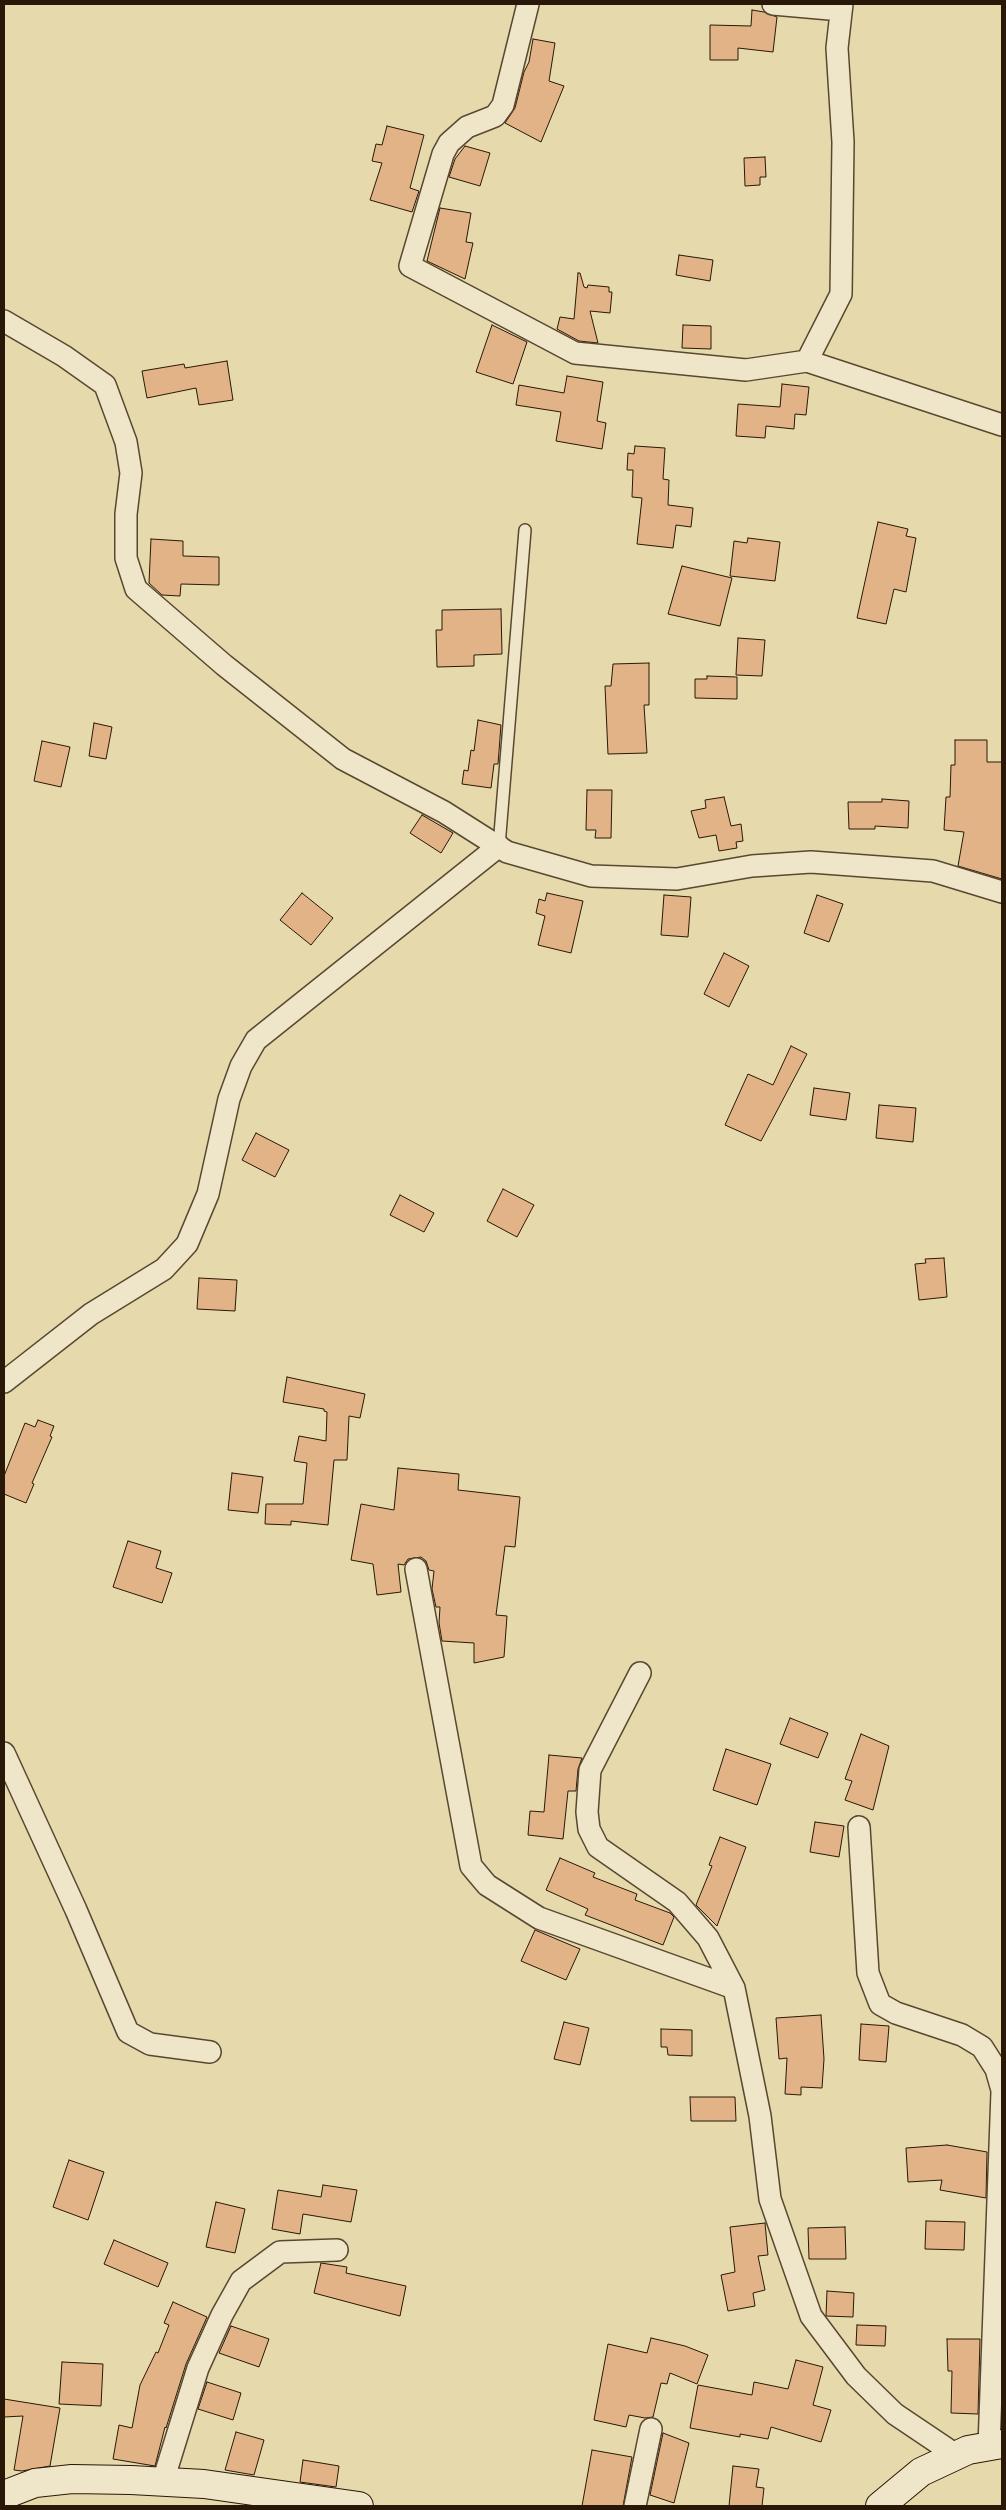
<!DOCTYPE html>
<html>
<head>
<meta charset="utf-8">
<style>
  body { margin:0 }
  #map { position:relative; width:1006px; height:2510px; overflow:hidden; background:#e6d9ac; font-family:"Old Standard TT",serif }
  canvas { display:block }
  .frame { position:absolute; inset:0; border:5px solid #291807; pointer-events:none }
</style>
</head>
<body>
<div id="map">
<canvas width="1006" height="2510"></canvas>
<div class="frame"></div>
</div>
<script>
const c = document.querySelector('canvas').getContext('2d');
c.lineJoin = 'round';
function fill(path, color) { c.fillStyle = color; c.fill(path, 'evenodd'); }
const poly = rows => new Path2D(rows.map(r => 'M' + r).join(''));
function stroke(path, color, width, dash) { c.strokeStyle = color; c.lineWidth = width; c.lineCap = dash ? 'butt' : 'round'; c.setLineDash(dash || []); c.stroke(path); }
const building = poly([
  [752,10,764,12,777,17,773,52,738,48,738,60,710,60,710,25,751,26,752,10],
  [533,39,555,43,549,81,564,86,541,142,505,123,515,108,524,72,529,62,533,39],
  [387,126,424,135,410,188,419,191,412,212,370,200,382,163,372,161,376,144,382,145,387,126],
  [465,146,490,153,480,186,449,177,455,159,465,146],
  [765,157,766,177,760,177,760,185,745,186,744,158,765,157],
  [440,208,471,213,466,242,473,243,465,279,427,261,440,208],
  [679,255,713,260,710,281,676,275,679,255],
  [578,273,580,273,584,287,587,288,588,285,609,287,609,292,612,292,610,313,590,311,598,343,579,341,557,329,560,317,574,319,578,273],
  [492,325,527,342,513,384,476,372,492,325],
  [683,325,711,326,711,349,682,348,683,325],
  [227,361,233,400,199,405,196,388,147,398,142,371,184,364,185,368,227,361],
  [567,376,603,382,597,421,606,423,602,449,556,441,561,412,516,405,519,385,564,393,567,376],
  [782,384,809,387,806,415,795,414,794,429,766,426,765,438,736,436,738,404,780,407,782,384],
  [635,446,665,448,663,479,669,480,668,505,693,508,691,527,676,525,673,548,637,544,642,498,632,497,633,470,627,470,628,453,634,454,635,446],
  [878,522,908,529,906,536,916,538,906,592,894,589,886,624,857,618,878,522],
  [748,538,780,542,775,581,730,576,734,541,747,543,748,538],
  [151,539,183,541,183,556,219,557,219,585,181,584,180,596,162,595,149,583,151,539],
  [682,566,732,578,720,626,668,614,682,566],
  [501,609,502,654,474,655,474,666,437,667,436,630,442,630,442,610,501,609],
  [738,638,765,640,762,676,736,675,738,638],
  [649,663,649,705,644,705,647,753,608,754,605,686,611,686,613,664,649,663],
  [707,676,737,677,737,699,695,698,695,679,707,679,707,676],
  [478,720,501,725,498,764,494,764,491,788,462,784,464,770,468,771,471,750,474,751,478,720],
  [94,723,112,727,106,759,89,756,94,723],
  [955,740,987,740,987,762,1002,762,1002,879,958,866,964,832,944,830,946,797,950,797,951,765,955,765,955,740],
  [42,741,70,747,61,787,34,781,42,741],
  [587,790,612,790,611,838,595,838,596,830,586,830,587,790],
  [724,797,731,826,741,824,743,841,736,842,737,848,719,851,716,835,699,838,691,811,706,808,705,800,724,797],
  [882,799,909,801,908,828,875,826,875,829,849,829,848,802,882,802,882,799],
  [422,815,453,833,441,853,410,833,422,815],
  [302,893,333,918,311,945,280,920,302,893],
  [547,893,583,901,571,953,538,945,545,916,536,913,539,899,545,901,547,893],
  [664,895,691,897,688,937,661,935,664,895],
  [817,895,843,904,829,942,804,933,817,895],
  [724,953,749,966,729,1007,704,994,724,953],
  [791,1046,807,1054,761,1141,725,1125,748,1074,773,1085,791,1046],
  [814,1088,850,1093,846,1120,810,1115,814,1088],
  [879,1105,916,1108,913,1142,876,1138,879,1105],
  [256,1133,289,1150,275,1177,242,1160,256,1133],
  [503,1189,534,1205,517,1237,487,1221,503,1189],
  [400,1195,434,1213,424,1232,390,1215,400,1195],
  [944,1258,947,1297,919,1300,915,1264,926,1263,925,1259,944,1258],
  [199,1278,237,1280,235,1311,197,1309,199,1278],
  [287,1377,365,1394,360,1418,349,1416,347,1460,334,1460,328,1525,291,1521,291,1525,265,1524,266,1504,303,1504,307,1463,294,1461,299,1436,326,1441,327,1412,324,1411,324,1409,283,1402,287,1377],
  [38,1420,54,1426,50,1436,52,1437,32,1483,34,1484,26,1503,4,1494,4,1476,25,1423,35,1427,38,1420],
  [398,1468,459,1474,458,1490,520,1497,515,1547,505,1546,496,1615,507,1616,504,1657,474,1663,474,1643,442,1641,439,1623,440,1607,436,1607,432,1589,434,1571,429,1570,426,1561,421,1557,408,1559,404,1565,398,1564,401,1592,377,1595,373,1564,351,1560,361,1504,394,1510,398,1468],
  [232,1473,263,1477,258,1513,228,1510,232,1473],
  [128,1541,161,1551,156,1568,172,1573,162,1603,113,1587,128,1541],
  [790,1718,828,1733,818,1758,780,1744,790,1718],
  [861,1734,889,1746,873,1810,845,1800,852,1781,845,1779,861,1734],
  [726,1749,771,1764,757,1805,713,1790,726,1749],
  [549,1755,582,1758,578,1769,576,1791,568,1791,563,1839,528,1835,530,1811,544,1812,549,1755],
  [815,1822,844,1826,839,1857,810,1852,815,1822],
  [720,1837,746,1847,717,1926,696,1905,712,1866,709,1865,720,1837],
  [560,1858,595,1873,593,1877,637,1894,635,1900,670,1913,674,1917,663,1945,585,1915,588,1909,546,1890,560,1858],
  [535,1930,580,1949,566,1980,521,1961,535,1930],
  [821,2015,824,2059,822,2088,801,2087,801,2095,785,2094,787,2058,779,2059,776,2018,821,2015],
  [564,2022,589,2028,580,2065,554,2059,564,2022],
  [861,2024,889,2026,886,2062,859,2060,861,2024],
  [661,2029,692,2030,692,2056,668,2055,667,2047,661,2047,661,2029],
  [690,2097,735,2097,736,2121,691,2121,690,2097],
  [947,2145,987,2152,986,2198,940,2190,942,2180,908,2182,906,2148,947,2145],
  [69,2160,104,2172,88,2220,53,2207,69,2160],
  [323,2185,357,2190,351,2222,303,2214,300,2234,272,2229,278,2190,321,2197,323,2185],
  [216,2202,245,2209,235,2253,206,2247,216,2202],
  [926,2221,965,2222,964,2250,925,2249,926,2221],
  [765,2223,768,2255,758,2256,765,2290,753,2293,755,2306,728,2311,721,2275,735,2272,730,2227,765,2223],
  [845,2227,846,2259,809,2259,808,2228,845,2227],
  [114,2240,168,2263,158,2287,104,2264,114,2240],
  [321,2263,347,2267,346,2273,406,2286,400,2316,314,2293,321,2263],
  [827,2291,854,2293,853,2317,826,2316,827,2291],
  [173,2302,207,2317,186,2364,166,2428,165,2427,155,2466,113,2459,119,2425,132,2428,140,2385,156,2352,158,2353,169,2325,164,2323,173,2302],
  [857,2325,886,2326,885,2346,856,2345,857,2325],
  [231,2326,269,2339,259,2367,219,2353,231,2326],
  [651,2338,685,2346,708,2355,697,2384,670,2373,667,2384,661,2383,653,2417,645,2418,629,2415,626,2427,594,2420,608,2344,647,2353,651,2338],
  [947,2339,980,2339,978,2414,951,2413,952,2371,948,2371,947,2339],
  [796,2360,823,2367,813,2405,831,2410,821,2442,771,2427,768,2439,740,2434,740,2437,690,2428,698,2385,752,2395,754,2382,788,2389,796,2360],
  [62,2362,103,2364,101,2406,59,2404,62,2362],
  [207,2382,241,2393,233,2420,198,2409,207,2382],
  [4,2399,60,2408,50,2466,22,2471,14,2470,23,2416,4,2417,4,2399],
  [236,2432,264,2440,254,2475,225,2470,236,2432],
  [663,2433,689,2443,674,2503,650,2495,663,2433],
  [592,2450,632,2457,623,2506,582,2506,592,2450],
  [303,2460,339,2466,336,2487,300,2482,303,2460],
  [733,2466,759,2469,756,2487,764,2488,762,2506,729,2506,733,2466]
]);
fill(building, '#e1b386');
stroke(building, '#291807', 1);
const lane = poly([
  [499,846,525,530]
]);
const street = poly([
  [528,4,503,105,495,116,467,127,449,143,443,154,410,266,575,353,746,370,807,361,841,294,843,142,837,48,842,4],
  [773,4,841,10],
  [4,321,64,356,105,385,126,442,131,473,126,514,126,558,136,589,224,665,343,759,444,812,507,852,591,876,677,879,752,866,811,862,933,871,1002,892],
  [807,361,1002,425],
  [4,1382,91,1314,164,1269,187,1244,208,1194,229,1099,241,1066,256,1040,499,846],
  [416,1569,471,1866,487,1885,539,1918,734,1988],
  [640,1673,590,1770,587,1812,589,1829,598,1847,677,1902,708,1938,734,1988,760,2116,770,2199,811,2316,856,2376,895,2414,956,2455],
  [4,1753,76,1910,128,2032,150,2044,210,2052],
  [859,1827,868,1973,880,2004,896,2013,962,2035,982,2047,996,2069,1002,2090],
  [989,2446,1002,2092],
  [163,2481,198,2368,222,2315,241,2281,280,2252,337,2250],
  [635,2506,651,2429]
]);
const secondary = poly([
  [4,2495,35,2483,72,2479,131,2480,204,2484,359,2506],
  [880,2506,921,2472,968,2450,1002,2444]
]);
stroke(lane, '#584830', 14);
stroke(street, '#584830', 24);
stroke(secondary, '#291807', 30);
stroke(lane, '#efe6c9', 11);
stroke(street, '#efe6c9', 21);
stroke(secondary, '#efe6c9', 28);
</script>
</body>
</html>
